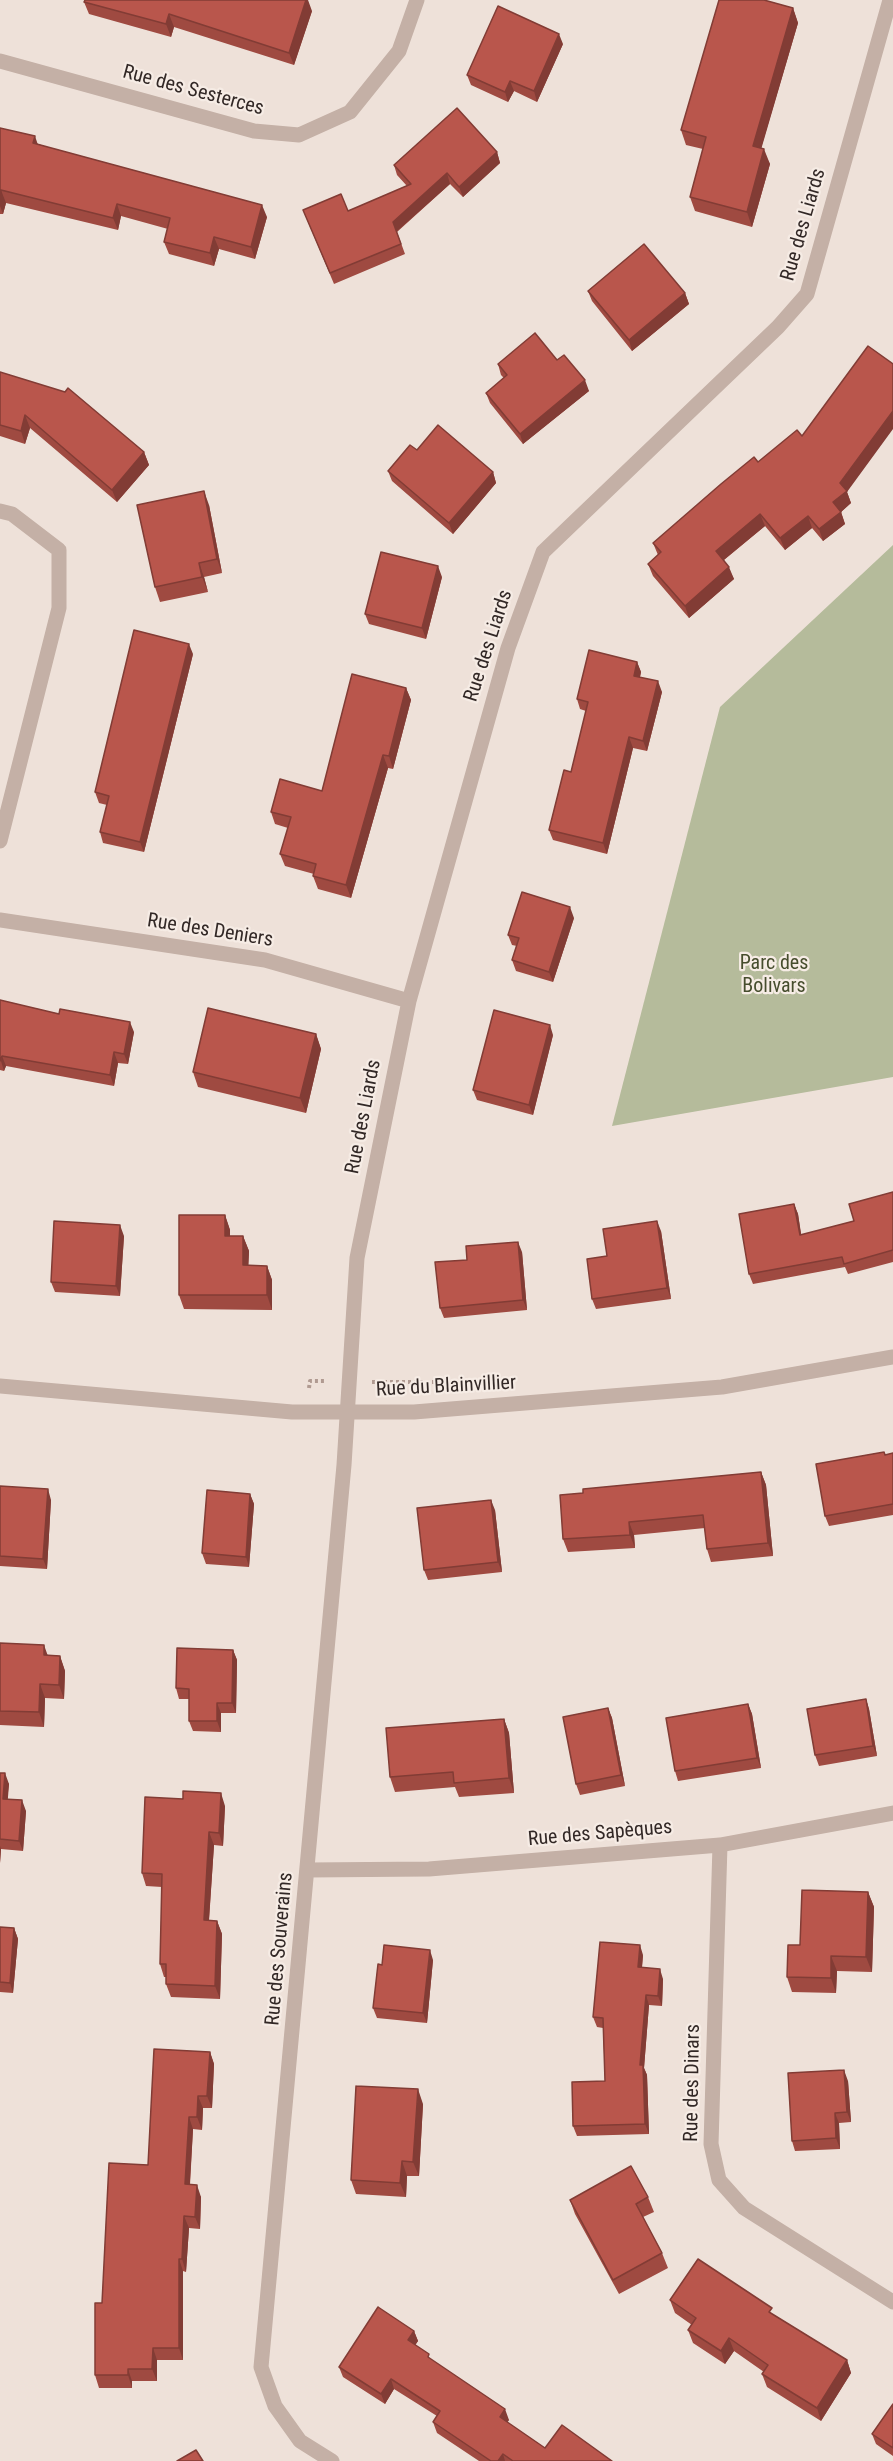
<!DOCTYPE html>
<html>
<head>
<meta charset="utf-8">
<style>
  body { margin:0 }
  canvas { display:block; background:#eee1d9 }
</style>
</head>
<body>
<canvas width="893" height="2461"></canvas>
<script>
const c = document.querySelector('canvas').getContext('2d');
c.lineJoin = 'round';
function fill(path, color) { c.fillStyle = color; c.fill(path, 'evenodd'); }
const poly = rows => new Path2D(rows.map(r => 'M' + r).join(''));
function stroke(path, color, width, dash) { c.strokeStyle = color; c.lineWidth = width; c.lineCap = dash ? 'butt' : 'round'; c.setLineDash(dash || []); c.stroke(path); }
function drawText(font, color, halo, rows, align = 'center') {
  c.font = font + ' "Roboto Condensed",sans-serif'; c.lineWidth = 4.5; c.setLineDash([]); c.textBaseline = 'middle'; c.strokeStyle = halo; c.fillStyle = color; for (const [text, x, y, turn = 0] of rows) {
    c.save(); c.translate(x, y); c.rotate((+turn || 0) * Math.PI / 180); c.textAlign = isNaN(turn) ? turn : align; if (halo) c.strokeText(text, 0, 0); c.fillText(text, 0, 0); c.restore();
  }
}
fill(poly([
  [893,545,893,1077,612,1126,720,707]
]), '#b5bb9b');
stroke(poly([
  [372,1382,440,1382],
  [309,1388,310,1381,326,1381]
]), '#b09a91', 4, [3, 3]);
stroke(poly([
  [0,61,254,131,299,135,350,112,399,51,417,0],
  [0,511,12,514,59,550,59,608,0,841],
  [0,920,265,960,409,1001],
  [0,1386,292,1412,414,1412,722,1387,893,1357],
  [720,1845,711,2144,719,2180,744,2208,893,2302],
  [308,1870,429,1869,720,1845,893,1813],
  [332,2461,300,2441,275,2406,261,2367,344,1465,357,1258,409,1001,508,648,543,552,778,327,807,294,890,0]
]), '#c4b0a6', 15);
fill(poly([
  [84,2,312,11,294,65,174,27,171,37,89,14],
  [793,8,798,23,761,148,770,164,752,227,695,211,690,197,703,149,686,145,681,130],
  [563,44,537,102,514,91,508,102,471,85,467,75],
  [0,128,38,144,267,217,255,259,219,249,214,266,169,254,164,242,168,229,121,216,118,230,6,203,3,214,0,214],
  [497,152,500,163,463,197,450,184,397,232,405,254,334,284,303,210,348,211,407,186,397,175,394,165],
  [588,291,685,293,689,304,632,351,592,301],
  [557,360,589,391,523,444,490,403,486,393,504,378,501,375,498,364],
  [0,372,144,452,149,465,117,502,30,428,25,444,0,436],
  [417,450,493,472,496,483,453,534,392,481,388,471],
  [758,462,847,492,851,503,841,512,845,524,823,541,812,528,785,550,765,526,724,560,734,579,689,618,653,576,648,564,658,555,653,543],
  [209,505,222,573,204,577,208,592,160,602,155,587],
  [442,577,426,639,369,624,365,614],
  [193,654,144,852,103,843,100,832,107,805,99,803,95,792],
  [637,662,641,672,640,677,662,692,647,751,633,748,607,854,553,840,549,830,571,772,586,711,580,709,577,699],
  [406,688,411,700,393,769,388,768,351,898,318,889,313,876,314,874,285,866,280,854,288,828,275,824,271,812,322,791],
  [574,918,553,982,516,971,512,960,517,946,512,945,508,935],
  [0,1000,134,1032,128,1064,118,1063,114,1086,6,1066,4,1071,0,1070],
  [316,1034,321,1049,306,1113,198,1087,193,1072],
  [553,1035,533,1115,477,1100,473,1090],
  [893,1192,893,1262,848,1274,845,1267,753,1284,749,1274,794,1204,798,1214,801,1235,854,1221],
  [225,1215,230,1230,230,1236,243,1236,249,1251,248,1265,267,1266,272,1280,272,1310,184,1309,179,1295],
  [661,1231,671,1299,596,1309,592,1299,607,1256],
  [124,1236,120,1296,55,1292,51,1282],
  [522,1252,527,1310,444,1318,440,1308,467,1260],
  [884,1452,886,1455,893,1453,893,1515,829,1526,825,1516],
  [761,1472,766,1485,773,1556,711,1562,707,1549,705,1528,634,1535,635,1548,568,1552,563,1539,583,1493],
  [0,1486,51,1500,47,1569,0,1566],
  [250,1494,254,1504,249,1567,206,1564,202,1553],
  [495,1510,502,1572,428,1580,424,1570],
  [0,1643,48,1655,60,1656,65,1671,64,1699,45,1698,44,1727,0,1725],
  [233,1650,237,1660,236,1713,221,1713,221,1732,193,1731,189,1721,189,1699,179,1699,176,1688],
  [866,1699,869,1709,877,1756,819,1766,815,1755],
  [748,1704,752,1714,761,1768,678,1781,675,1771],
  [608,1708,612,1718,625,1786,580,1795,576,1784],
  [504,1719,509,1733,514,1793,459,1797,455,1787,395,1792,390,1777],
  [0,1773,9,1784,7,1800,26,1811,23,1851,1,1849,0,1863],
  [225,1806,223,1846,214,1845,209,1921,217,1921,222,1934,220,1999,171,1997,166,1984,166,1977,164,1977,160,1964,162,1887,146,1886,142,1873],
  [868,1892,874,1907,872,1972,837,1971,836,1993,792,1992,787,1977,800,1945],
  [0,1927,14,1928,18,1939,13,1993,0,1992],
  [643,1955,642,1968,663,1979,662,2006,649,2005,644,2068,647,2075,649,2134,577,2136,573,2126,605,2081,603,2028,597,2027,593,2017],
  [433,1960,427,2023,377,2018,373,2008,382,1965],
  [210,2052,214,2064,212,2108,203,2108,202,2130,193,2129,190,2185,201,2197,200,2229,189,2228,186,2272,183,2271,183,2360,157,2360,157,2381,132,2381,132,2388,99,2388,95,2375,102,2303,148,2165],
  [848,2081,851,2122,839,2123,840,2149,795,2151,792,2141],
  [423,2104,419,2176,407,2176,406,2197,356,2194,351,2180],
  [648,2197,654,2212,643,2217,662,2253,668,2268,619,2294,575,2214,570,2200],
  [670,2300,774,2315,847,2360,851,2373,821,2421,767,2387,762,2374,764,2372,734,2351,725,2364,693,2343,688,2330,692,2325,675,2313],
  [414,2331,418,2341,415,2345,431,2360,509,2420,507,2422,545,2448,612,2461,479,2461,437,2433,433,2422,437,2416,394,2389,385,2404,343,2377,339,2367],
  [893,2404,893,2456,876,2444,872,2434]
]), '#9f4a41');
fill(poly([
  [306,0,308,0,312,11,294,65,289,53],
  [793,8,798,23,758,160,753,146],
  [169,14,174,27,171,37,166,24],
  [559,34,563,44,537,102,534,91],
  [510,81,514,91,508,102,505,92],
  [35,136,39,148,33,143],
  [764,149,770,164,752,227,747,212],
  [497,152,500,163,463,197,459,187],
  [447,173,450,184,396,232,393,222],
  [1,190,6,203,3,214,0,206,0,195],
  [117,204,121,216,118,230,113,218],
  [262,205,267,217,255,259,251,247],
  [214,237,219,249,214,266,210,253],
  [685,293,689,304,632,351,629,340],
  [585,380,589,391,523,444,520,434],
  [893,411,893,429,847,492,851,503,841,512,845,524,823,541,819,529,833,502,840,483],
  [25,415,30,428,25,444,21,431],
  [144,452,149,465,117,502,112,490],
  [493,472,496,483,453,534,449,523],
  [204,491,209,505,222,573,217,559],
  [760,514,765,526,720,563,716,551],
  [808,516,812,528,785,550,780,538],
  [199,563,204,577,208,592,202,577],
  [438,566,442,577,426,639,422,628],
  [729,567,734,579,689,618,685,606],
  [189,644,193,654,144,852,140,842],
  [637,662,641,672,638,686,634,676],
  [658,681,662,692,647,751,643,741],
  [406,688,411,700,393,769,389,756],
  [629,737,633,748,607,854,603,843],
  [383,755,388,768,351,898,346,885],
  [570,907,574,918,553,982,549,972],
  [130,1022,134,1032,128,1064,124,1054],
  [550,1025,553,1035,533,1115,529,1105],
  [316,1034,321,1049,306,1113,300,1098],
  [114,1052,118,1063,114,1086,110,1075],
  [2,1056,6,1066,4,1071,1,1061],
  [794,1204,798,1214,803,1246,800,1235],
  [225,1215,230,1230,230,1251,225,1236],
  [657,1221,661,1231,671,1299,667,1288],
  [120,1225,124,1236,120,1296,116,1286],
  [243,1236,249,1251,248,1280,243,1265],
  [518,1242,522,1252,527,1310,523,1300],
  [267,1266,272,1280,272,1310,267,1295],
  [761,1472,766,1485,773,1556,768,1543],
  [48,1489,51,1500,47,1569,43,1559],
  [250,1494,254,1504,249,1567,246,1557],
  [491,1500,495,1510,502,1572,498,1562],
  [629,1522,634,1535,635,1548,630,1535],
  [44,1645,49,1659,44,1655],
  [233,1650,237,1660,236,1713,232,1703],
  [60,1656,65,1671,64,1699,59,1685],
  [40,1684,45,1698,44,1727,39,1712],
  [866,1699,869,1709,877,1756,873,1746],
  [217,1703,221,1713,221,1732,217,1721],
  [748,1704,752,1714,761,1768,757,1758],
  [608,1708,612,1718,625,1786,621,1775],
  [504,1719,509,1733,514,1793,509,1778],
  [5,1773,9,1784,7,1810,3,1799],
  [221,1793,225,1806,223,1846,219,1833],
  [22,1800,26,1811,23,1851,19,1841],
  [209,1832,214,1845,208,1933,204,1920],
  [0,1846,1,1849,0,1863],
  [868,1892,874,1907,872,1972,866,1957],
  [217,1921,222,1934,220,1999,215,1986],
  [14,1928,18,1939,13,1993,10,1983],
  [640,1945,643,1955,641,1977,638,1967],
  [430,1950,433,1960,427,2023,423,2013],
  [831,1956,837,1971,836,1993,831,1978],
  [660,1969,663,1979,662,2006,658,1996],
  [646,1995,649,2005,644,2068,647,2075,649,2134,645,2124,640,2065],
  [210,2052,214,2064,212,2108,207,2096],
  [844,2070,848,2081,851,2122,847,2112],
  [418,2089,423,2104,419,2176,413,2162],
  [198,2096,203,2108,202,2130,197,2117],
  [835,2113,839,2123,840,2149,836,2138],
  [189,2117,193,2129,189,2197,185,2184],
  [402,2161,407,2176,406,2197,400,2183],
  [197,2185,201,2197,200,2229,195,2217],
  [184,2216,189,2228,186,2272,182,2259],
  [179,2259,183,2271,183,2360,179,2348],
  [414,2331,418,2341,412,2350,408,2340],
  [729,2338,734,2351,725,2364,721,2351],
  [153,2348,157,2360,157,2381,152,2369],
  [847,2360,851,2373,821,2421,817,2408],
  [128,2369,132,2381,132,2388,128,2375],
  [391,2379,394,2389,385,2404,381,2394],
  [505,2409,509,2420,504,2427,500,2417],
  [503,2454,505,2461,498,2461]
]), '#823c35');
const building = poly([
  [85,0,306,0,289,53,169,14,166,24,84,2,85,0],
  [719,0,764,0,793,8,753,146,764,149,747,212,690,197,706,137,681,130,719,0],
  [498,6,559,34,534,91,510,81,505,92,467,75,498,6],
  [457,108,497,152,459,187,447,173,393,222,401,244,330,273,303,210,341,194,348,211,411,184,394,165,457,108],
  [0,128,35,136,33,143,262,205,251,247,214,237,210,253,164,242,170,218,117,204,113,218,1,190,0,195,0,128],
  [644,244,685,293,629,340,588,291,644,244],
  [535,333,557,360,564,355,585,380,520,434,486,393,507,375,498,364,535,333],
  [868,346,893,364,893,411,840,483,847,491,833,502,841,512,819,529,808,516,780,538,760,514,716,551,729,567,685,606,648,564,661,552,653,543,721,484,754,457,758,462,797,430,802,436,868,346],
  [0,372,65,392,68,388,144,452,112,490,25,415,21,431,0,425,0,372],
  [438,425,493,472,449,523,388,471,410,445,417,450,438,425],
  [204,491,217,559,199,563,202,577,155,587,137,505,204,491],
  [381,552,438,566,422,628,365,614,381,552],
  [134,630,189,644,140,842,100,832,109,796,95,792,134,630],
  [589,650,637,662,634,676,658,681,643,741,629,737,603,843,549,830,564,770,571,772,588,702,577,699,589,650],
  [352,674,406,688,389,756,383,755,346,885,313,876,316,864,280,854,291,817,271,812,280,779,322,791,352,674],
  [522,892,570,907,549,972,512,960,519,938,508,935,522,892],
  [0,1000,59,1014,60,1009,130,1022,124,1054,114,1052,110,1075,2,1056,0,1061,0,1000],
  [208,1008,316,1034,300,1098,193,1072,208,1008],
  [494,1010,550,1025,529,1105,473,1090,494,1010],
  [893,1192,893,1250,844,1264,842,1257,749,1274,739,1214,794,1204,800,1235,854,1221,849,1204,893,1192],
  [179,1215,225,1215,225,1236,243,1236,243,1265,267,1266,267,1295,179,1295,179,1215],
  [54,1221,120,1225,116,1286,51,1282,54,1221],
  [657,1221,667,1288,592,1299,587,1259,607,1256,603,1229,657,1221],
  [518,1242,523,1300,440,1308,435,1262,467,1260,466,1246,518,1242],
  [884,1452,885,1455,893,1453,893,1504,825,1516,816,1464,884,1452],
  [761,1472,768,1543,707,1549,703,1515,629,1522,630,1535,563,1539,560,1495,583,1493,583,1489,761,1472],
  [0,1486,48,1489,43,1559,0,1556,0,1486],
  [207,1490,250,1494,246,1557,202,1553,207,1490],
  [491,1500,498,1562,424,1570,417,1508,491,1500],
  [0,1643,44,1645,44,1655,60,1656,59,1685,40,1684,39,1712,0,1711,0,1643],
  [177,1648,233,1650,232,1703,217,1703,217,1721,189,1721,189,1689,176,1688,177,1648],
  [866,1699,873,1746,815,1755,807,1709,866,1699],
  [748,1704,757,1758,675,1771,666,1718,748,1704],
  [608,1708,621,1775,576,1784,563,1717,608,1708],
  [504,1719,509,1778,454,1783,453,1772,390,1777,386,1728,504,1719],
  [0,1773,5,1773,3,1799,22,1800,19,1841,0,1839,0,1773],
  [183,1791,221,1793,219,1833,209,1832,204,1920,217,1921,215,1986,166,1984,166,1964,160,1964,162,1874,142,1873,145,1797,183,1799,183,1791],
  [802,1890,868,1892,866,1957,831,1956,831,1978,787,1977,788,1945,800,1945,802,1890],
  [0,1927,14,1928,10,1983,0,1982,0,1927],
  [600,1942,640,1945,638,1967,660,1969,658,1996,646,1995,640,2065,643,2065,645,2124,573,2126,572,2082,605,2081,603,2018,593,2017,600,1942],
  [384,1945,430,1950,423,2013,373,2008,378,1964,382,1965,384,1945],
  [154,2049,210,2052,207,2096,198,2096,197,2117,189,2117,185,2184,197,2185,195,2217,184,2216,182,2259,179,2259,179,2348,153,2348,152,2369,128,2369,128,2375,95,2375,95,2303,102,2303,109,2163,148,2165,154,2049],
  [844,2070,847,2112,835,2113,836,2138,792,2141,788,2073,844,2070],
  [356,2086,418,2089,413,2162,402,2161,400,2183,351,2180,356,2086],
  [631,2166,648,2197,636,2204,662,2253,613,2280,570,2200,631,2166],
  [698,2259,772,2308,769,2312,847,2360,817,2408,762,2374,768,2365,729,2338,721,2351,688,2330,696,2318,670,2300,698,2259],
  [378,2307,414,2331,408,2340,429,2354,428,2357,505,2409,500,2417,545,2448,562,2425,612,2461,513,2461,503,2454,498,2461,491,2461,433,2422,440,2411,391,2379,381,2394,339,2367,378,2307],
  [893,2404,893,2448,872,2434,893,2404],
  [196,2450,203,2461,177,2461,196,2450]
]);
fill(building, '#b9564c');
stroke(building, '#823c35', 1.5);
drawText('20px', '#322826', '#f6ece5', [
  ["Rue des Sesterces",193,91,15],
  ["Rue des Liards",804,225,-74],
  ["Rue des Liards",489,646,-72],
  ["Rue des Deniers",210,931,9],
  ["Rue des Liards",364,1117,-79],
  ["Rue du Blainvillier",446,1387,-3],
  ["Rue des Sapèques",600,1834,-5],
  ["Rue des Souverains",280,1949,-85],
  ["Rue des Dinars",693,2083,-89]
]);
drawText('20px', '#464d2d', '#f6ece5', [
  ["Parc des",774,964],
  ["Bolivars",774,987]
]);
</script>
</body>
</html>
